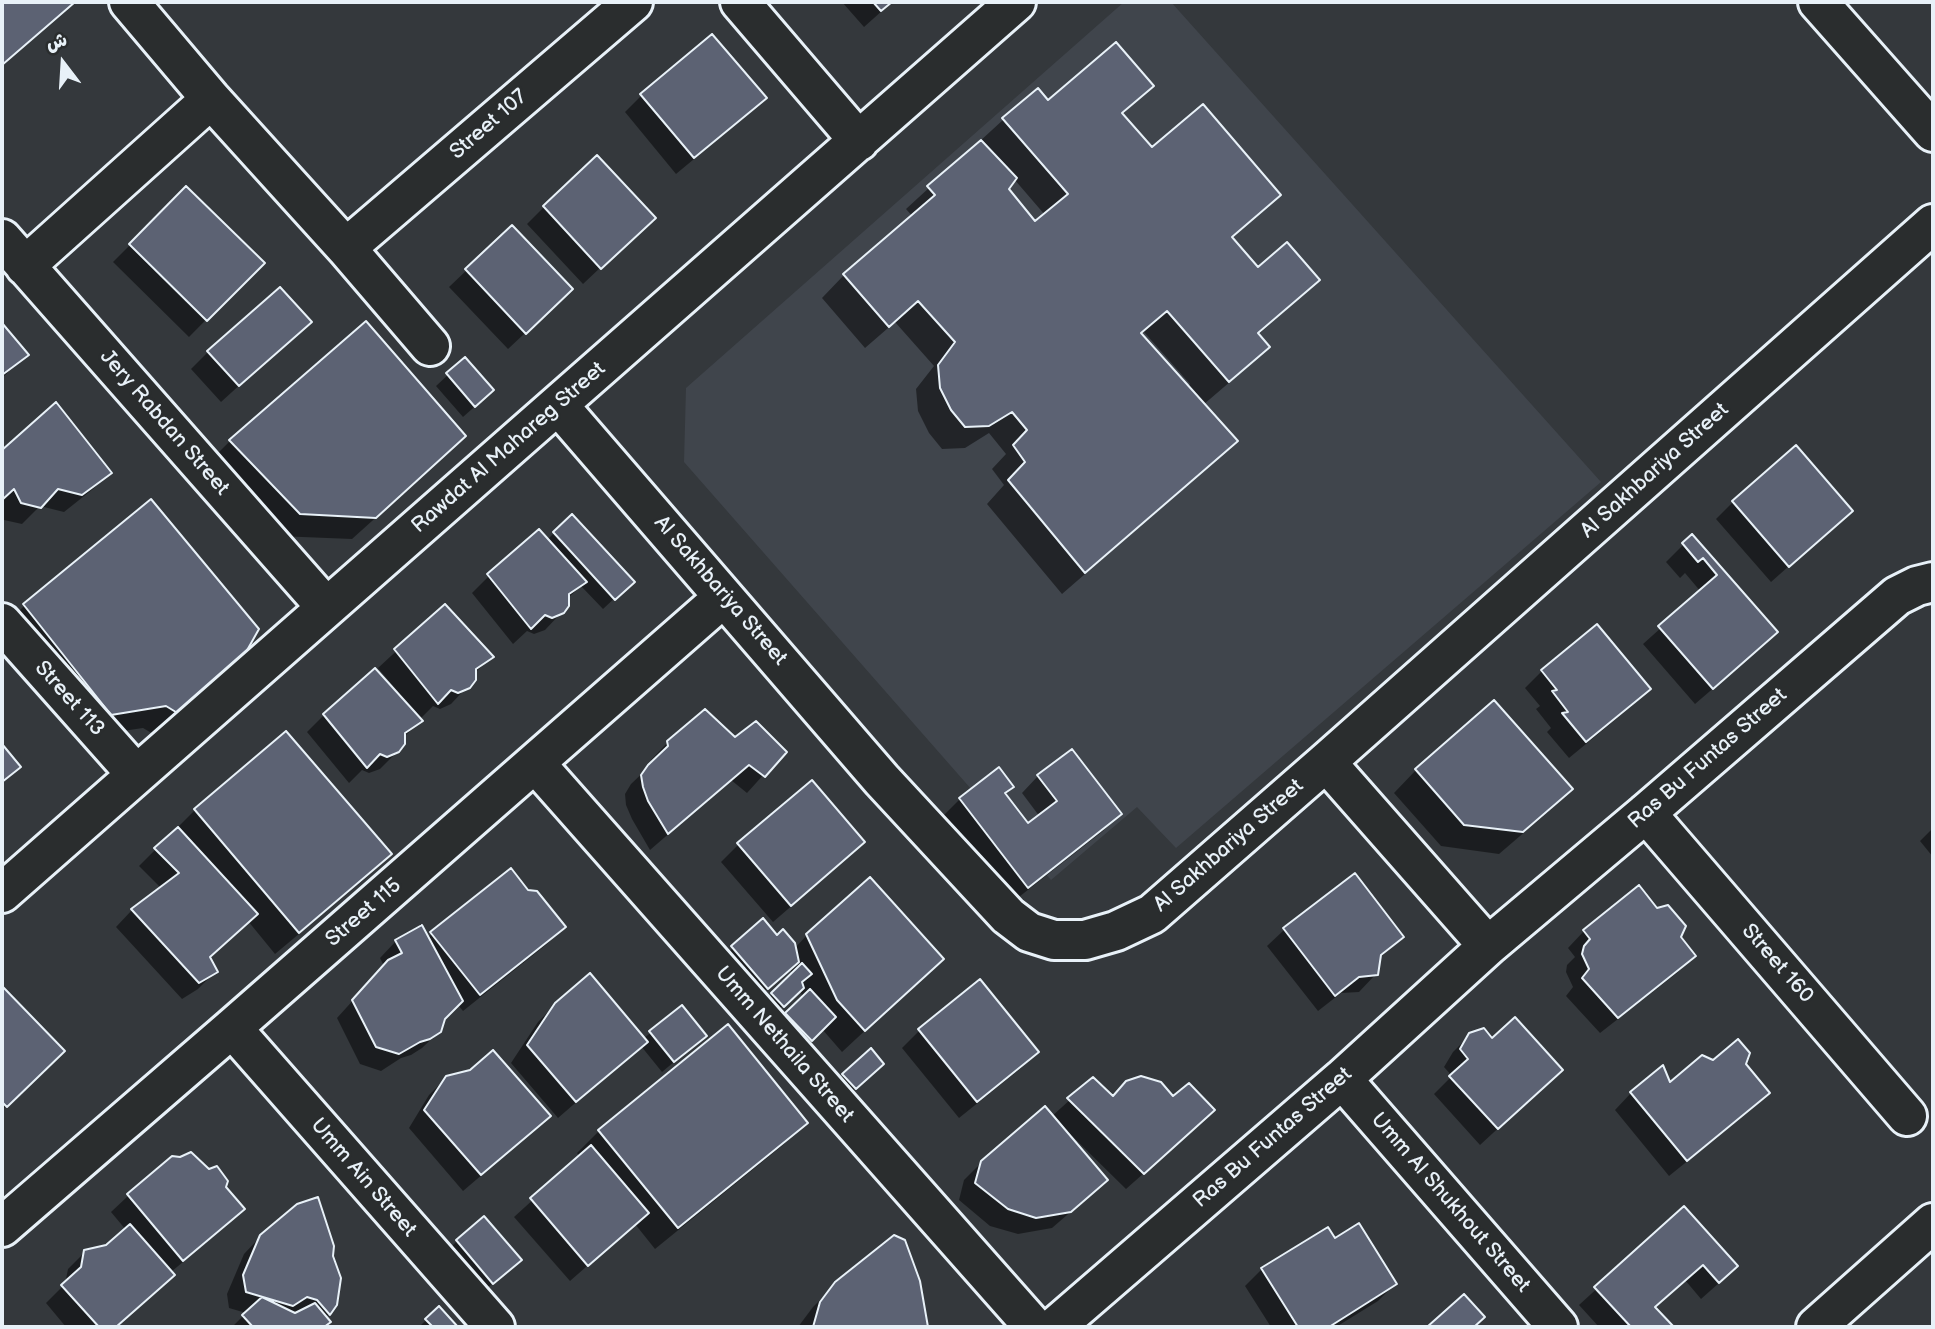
<!DOCTYPE html>
<html>
<head>
<meta charset="utf-8">
<style>
  body { margin:0 }
  #map { position:relative; width:1935px; height:1329px; overflow:hidden; background:#34383c; font-family:"Balsamiq Sans","Playpen Sans Arabic",sans-serif }
  canvas { display:block }
  .frame { position:absolute; inset:0; border:4px solid #e8f1f8; pointer-events:none }
  .north { position:absolute; left:28px; top:28px; width:70px; height:70px; -webkit-text-stroke:5px #2a2d2e; paint-order:stroke; rotate:343deg; font-size:19px; font-weight:700; line-height:28px; text-align:center; color:#e8f1f8 }
  .north::after { content:''; display:block; margin:auto; width:24px; height:32px; background:#e8f1f8; clip-path:polygon(50% 0,100% 100%,50% 72%,0 100%) }
</style>
</head>
<body>
<div id="map">
<canvas width="1935" height="1329"></canvas>
<div class="frame"></div>
<div class="north">ش</div>
</div>
<script>
const c = document.querySelector('canvas').getContext('2d');
c.lineJoin = 'round';
function fill(path, color) { c.fillStyle = color; c.fill(path, 'evenodd'); }
const poly = rows => new Path2D(rows.map(r => 'M' + r).join(''));
function stroke(path, color, width, dash) { c.strokeStyle = color; c.lineWidth = width; c.lineCap = dash ? 'butt' : 'round'; c.setLineDash(dash || []); c.stroke(path); }
function drawText(font, color, halo, rows, align = 'center') {
  c.font = font + ' "Balsamiq Sans",sans-serif'; c.lineWidth = 5; c.setLineDash([]); c.textBaseline = 'middle'; c.strokeStyle = halo; c.fillStyle = color; for (const [text, x, y, turn = 0] of rows) {
    c.save(); c.translate(x, y); c.rotate((+turn || 0) * Math.PI / 180); c.textAlign = isNaN(turn) ? turn : align; if (halo) c.strokeText(text, 0, 0); c.fillText(text, 0, 0); c.restore();
  }
}
fill(poly([
  [1124,2,1171,2,1601,482,1176,848,1137,807,1051,880,684,462,686,388]
]), '#40454c');
fill(poly([
  [2,2,73,2,53,21,2,66],
  [842,2,892,2,864,27],
  [1151,86,1122,115,1152,150,1279,195,1231,238,1258,270,1317,280,1295,302,1258,335,1268,347,1245,369,1203,405,1236,440,1213,463,1062,594,987,504,1004,485,992,469,1006,454,989,433,965,448,942,449,929,433,918,411,916,389,934,366,895,322,865,348,822,298,844,275,913,217,906,209,1004,119,1048,103],
  [1014,179,1045,215,1035,224,1007,189],
  [1144,332,1190,384,1187,387,1140,335],
  [642,95,764,98,747,115,676,174,625,112],
  [186,189,262,263,189,337,113,262],
  [544,207,636,234,583,284,527,224],
  [512,227,554,306,508,349,449,287],
  [309,322,221,402,191,369,208,352],
  [366,323,442,458,352,539,277,536,208,463,230,441],
  [2,326,26,355,2,378],
  [465,359,481,401,463,417,436,386],
  [56,405,110,472,93,489,64,512,40,506,22,524,4,520,2,515,2,452],
  [1796,448,1851,511,1771,582,1716,519,1733,502],
  [151,501,257,629,160,738,143,728,89,736,2,628,24,606],
  [554,533,632,582,603,609,581,586,567,599,562,612,545,630,534,634,527,631,513,644,472,593,489,576,547,540],
  [1692,536,1776,632,1759,649,1695,704,1643,644,1701,592,1685,573,1680,578,1666,562],
  [445,606,491,657,474,674,468,686,451,704,440,709,433,706,419,720,420,721,403,738,398,751,380,769,369,773,362,770,349,783,307,732,324,715,398,692,378,668],
  [1596,626,1649,689,1632,706,1569,758,1547,732,1551,728,1536,709,1540,706,1525,688,1542,671],
  [286,733,389,854,367,877,275,954,248,921,209,958,215,972,198,989,182,999,116,927,132,910,161,888,139,866,195,810],
  [734,739,784,752,747,793,731,780,650,850,632,819,626,805,625,794,631,784,652,764,651,760,668,742],
  [1416,770,1570,789,1548,812,1499,854,1441,846,1394,793],
  [1038,776,1120,814,1103,831,1010,904,943,816,960,799,1004,794,1028,826,1040,817,1022,793],
  [812,782,863,842,846,859,773,922,721,862,738,845],
  [1933,828,1933,857,1920,841],
  [511,871,528,892,564,927,547,944,463,1011,457,1004,444,1018,440,1031,422,1048,411,1055,401,1058,381,1071,360,1064,337,1018,384,966,380,958,396,941,427,938],
  [1354,876,1402,937,1379,959,1376,974,1359,992,1341,993,1318,1011,1267,946,1284,930],
  [763,921,777,937,794,949,807,935,942,959,842,1052,822,1029,800,1050,775,1025,803,998,800,990,778,1010,767,999,793,975,790,969,756,998,721,959],
  [1584,931,1679,937,1694,956,1677,973,1600,1033,1566,996,1573,987,1566,972,1567,965,1575,957,1568,948],
  [980,982,1037,1052,1020,1069,959,1118,902,1048,919,1031],
  [3,989,63,1051,2,1110,2,991],
  [556,1004,643,1039,682,1007,705,1036,662,1072,641,1046,558,1118,511,1063,538,1022],
  [1470,1035,1544,1086,1480,1145,1434,1094,1452,1076,1444,1067,1453,1052],
  [870,1051,882,1064,850,1093,839,1080],
  [1713,1062,1745,1065,1767,1093,1751,1110,1669,1176,1615,1110,1631,1093,1670,1085],
  [447,1077,548,1116,531,1133,463,1191,409,1128,429,1095],
  [1093,1079,1112,1098,1196,1127,1126,1189,1072,1136,1070,1138,1089,1196,1052,1228,1018,1234,990,1226,959,1200,964,1180,982,1162,1051,1117],
  [806,1122,783,1145,655,1249,635,1224,570,1281,514,1217,580,1157,577,1153,599,1131],
  [173,1158,209,1171,243,1209,226,1226,171,1272,173,1275,116,1327,66,1327,46,1303,65,1284,68,1269,85,1252,107,1246,126,1230,111,1212,128,1196],
  [1684,1209,1719,1283,1701,1299,1685,1280,1654,1308,1671,1327,1599,1327,1579,1305],
  [261,1236,329,1314,325,1318,328,1322,323,1327,232,1327,246,1313,229,1308,227,1294,244,1254],
  [457,1241,508,1271,481,1293,446,1252],
  [1334,1241,1395,1284,1378,1301,1336,1327,1271,1327,1245,1286,1262,1269],
  [918,1282,927,1327,798,1327,813,1307,836,1284],
  [439,1309,456,1327,419,1327,426,1320]
]), '#0007');
const building = poly([
  [2,2,75,2,2,65,2,2],
  [873,2,892,2,881,11,873,2],
  [712,34,767,98,694,158,640,94,712,34],
  [1116,42,1154,86,1122,113,1152,147,1203,104,1281,195,1232,237,1258,267,1287,242,1320,280,1258,333,1270,347,1229,382,1167,311,1141,333,1238,441,1085,573,1008,480,1025,462,1013,445,1027,430,1012,412,989,426,965,427,951,410,940,388,938,365,955,342,918,301,889,327,843,274,935,195,927,186,981,140,1017,178,1009,189,1035,221,1068,194,1002,118,1038,88,1048,100,1116,42],
  [597,155,656,218,601,269,543,206,597,155],
  [186,186,265,263,207,321,129,244,186,186],
  [512,225,573,289,526,334,465,269,512,225],
  [280,287,312,322,239,386,207,351,280,287],
  [366,321,466,436,376,518,300,514,229,440,366,321],
  [2,323,29,355,2,375,2,323],
  [465,357,494,390,475,407,446,373,465,357],
  [56,402,112,473,82,495,58,489,41,508,21,503,14,489,2,500,2,450,56,402],
  [1796,445,1853,511,1789,567,1732,501,1796,445],
  [151,499,259,629,231,679,184,717,166,706,111,715,23,604,151,499],
  [572,514,635,582,615,600,553,532,572,514],
  [539,529,587,582,569,594,569,606,564,613,552,618,545,615,531,629,487,574,539,529],
  [1692,534,1778,632,1713,689,1658,626,1717,575,1703,558,1698,562,1682,543,1692,534],
  [445,604,494,657,476,669,476,680,470,688,458,693,451,690,438,704,394,649,445,604],
  [1597,624,1651,689,1586,742,1562,713,1568,712,1552,691,1557,690,1541,670,1597,624],
  [375,668,423,721,405,733,405,744,399,752,387,757,380,754,367,768,323,714,375,668],
  [1494,700,1573,789,1523,832,1464,825,1415,769,1494,700],
  [705,709,735,737,756,721,787,752,765,777,749,765,668,834,648,801,643,787,641,775,648,765,668,746,667,741,705,709],
  [286,731,392,854,299,933,194,809,286,731],
  [2,744,21,767,2,782,2,744],
  [1072,749,1122,814,1028,888,959,798,999,767,1014,787,1005,793,1028,823,1057,801,1037,775,1072,749],
  [812,780,865,842,791,906,737,843,812,780],
  [178,827,258,914,210,957,218,972,199,983,131,909,179,873,154,848,178,827],
  [511,868,528,890,537,891,566,927,480,995,430,932,511,868],
  [1355,873,1404,937,1381,955,1378,975,1359,977,1335,996,1283,928,1355,873],
  [870,877,944,959,865,1031,837,1000,806,934,870,877],
  [1639,885,1657,908,1668,905,1686,926,1681,937,1696,956,1618,1018,1582,978,1589,969,1582,954,1584,946,1590,939,1583,930,1639,885],
  [763,918,777,935,783,929,795,943,799,962,768,989,731,946,763,918],
  [422,925,463,1001,445,1019,441,1032,430,1039,420,1042,399,1054,376,1047,352,1000,388,960,402,953,395,940,422,925],
  [802,963,812,974,802,982,804,988,784,1007,771,993,802,963],
  [590,973,648,1042,576,1102,527,1045,555,1003,590,973],
  [980,979,1039,1052,977,1102,918,1029,980,979],
  [3,987,65,1051,7,1107,2,1102,3,987],
  [810,989,836,1017,812,1041,785,1013,810,989],
  [682,1005,707,1036,674,1062,649,1031,682,1005],
  [1515,1017,1563,1070,1498,1129,1449,1076,1468,1059,1460,1049,1469,1033,1484,1028,1492,1038,1515,1017],
  [728,1024,808,1123,678,1228,598,1130,728,1024],
  [1738,1039,1750,1053,1746,1064,1770,1093,1687,1161,1630,1092,1663,1065,1670,1082,1702,1055,1713,1060,1738,1039],
  [871,1048,884,1064,856,1089,842,1074,871,1048],
  [493,1050,551,1116,481,1175,424,1110,446,1076,470,1070,493,1050],
  [1141,1076,1161,1082,1173,1096,1189,1083,1215,1110,1144,1174,1067,1098,1093,1077,1113,1096,1126,1081,1141,1076],
  [1045,1106,1108,1180,1071,1212,1036,1218,1008,1209,975,1183,981,1161,1045,1106],
  [591,1145,649,1213,588,1266,530,1198,591,1145],
  [191,1152,209,1169,217,1166,228,1181,226,1187,245,1209,183,1261,127,1194,172,1156,180,1157,191,1152],
  [318,1197,334,1246,333,1256,341,1278,337,1305,330,1315,317,1300,307,1297,293,1306,246,1292,243,1275,260,1235,297,1204,318,1197],
  [1684,1206,1738,1266,1719,1283,1703,1265,1655,1307,1674,1327,1631,1327,1594,1287,1684,1206],
  [484,1216,522,1260,493,1284,456,1240,484,1216],
  [1359,1223,1397,1284,1329,1327,1298,1327,1261,1268,1328,1227,1335,1238,1359,1223],
  [130,1224,175,1275,116,1327,99,1327,61,1285,81,1267,84,1250,106,1245,130,1224],
  [894,1235,905,1240,920,1281,928,1327,813,1327,820,1302,835,1282,894,1235],
  [1464,1294,1485,1317,1474,1327,1427,1327,1464,1294],
  [262,1297,295,1313,315,1303,331,1322,324,1327,253,1327,242,1315,262,1297],
  [439,1306,458,1327,433,1327,425,1319,439,1306]
]);
fill(building, '#5c6273');
stroke(building, '#e8f1f8', 2);
const minor = poly([
  [129,2,211,99,346,248,430,346],
  [740,2,859,141],
  [1818,2,1933,132],
  [2,239,326,607],
  [346,248,633,2],
  [25,266,211,99],
  [558,405,882,780,1008,916,1029,932,1054,940,1085,940,1116,931,1152,914,1326,762,1933,224],
  [2,623,136,774],
  [1326,762,1488,946],
  [535,763,1034,1327],
  [1646,813,1907,1116],
  [2,893,1016,2],
  [232,1028,495,1327],
  [1342,1079,1558,1327],
  [2,1227,232,1028,724,597],
  [1055,1327,1342,1079,1488,946,1646,813,1897,596,1917,586,1933,582],
  [1816,1327,1933,1223]
]);
stroke(minor, '#e8f1f8', 44);
stroke(minor, '#2a2d2e', 38);
drawText('21px', '#e8f1f8', '#2a2d2e', [
  ["Street 107",489,125,-41],
  ["Jery Rabdan Street",164,423,49],
  ["Rawdat Al Mahareg Street",509,448,-41],
  ["Al Sakhbariya Street",1655,471,-42],
  ["Al Sakhbariya Street",720,591,49],
  ["Street 113",69,699,48],
  ["Ras Bu Funtas Street",1708,759,-41],
  ["Al Sakhbariya Street",1229,846,-41],
  ["Street 115",364,913,-41],
  ["Street 160",1777,964,49],
  ["Umm Nethaila Street",784,1045,49],
  ["Ras Bu Funtas Street",1273,1138,-41],
  ["Umm Ain Street",363,1178,49],
  ["Umm Al Shukhout Street",1450,1203,49]
]);
</script>
</body>
</html>
